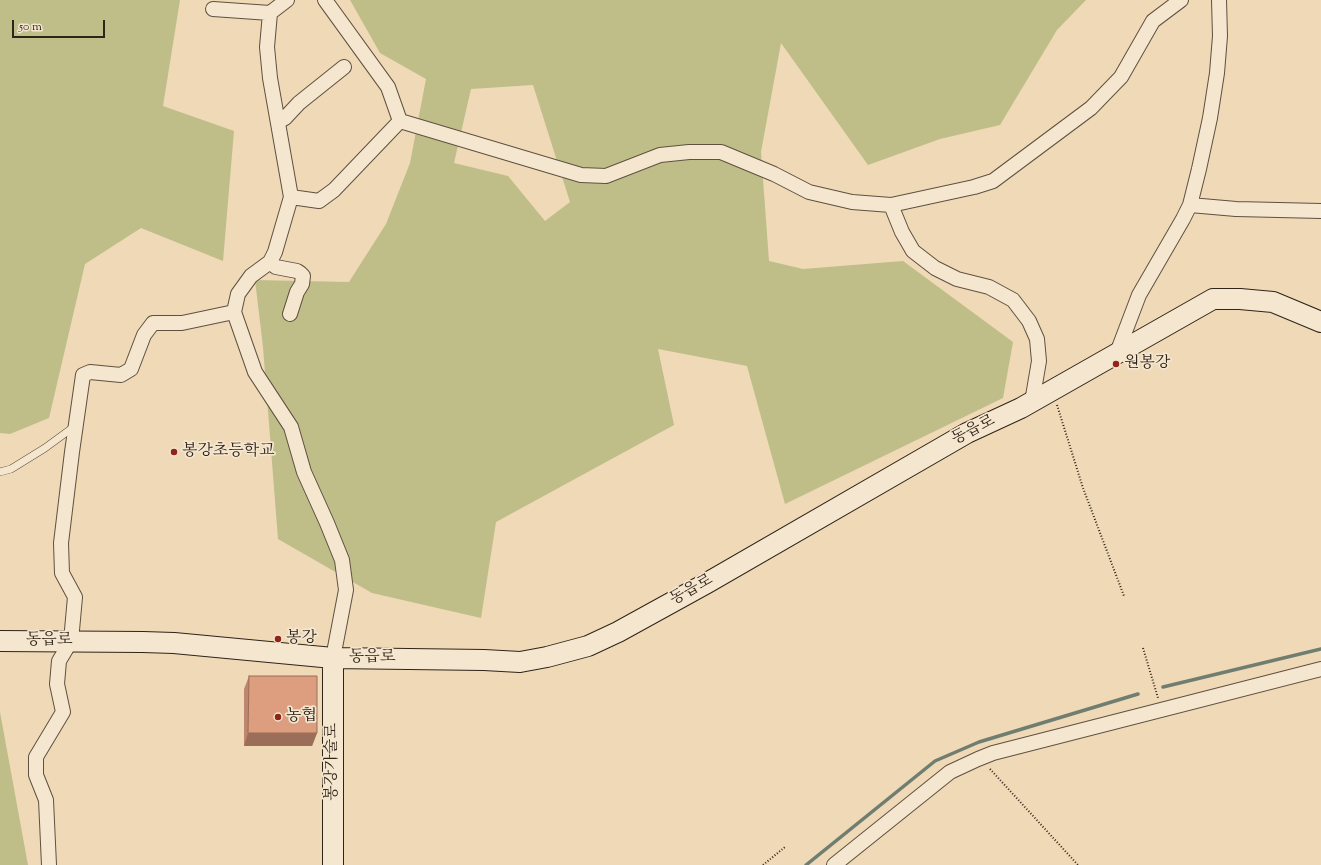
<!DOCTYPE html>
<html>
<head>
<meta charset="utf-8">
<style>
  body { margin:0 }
  #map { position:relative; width:1321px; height:865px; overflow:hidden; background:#efd9b6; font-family:"Sorts Mill Goudy",serif }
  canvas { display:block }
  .scale { position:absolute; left:12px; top:20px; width:93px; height:18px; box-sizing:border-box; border:2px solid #2f2418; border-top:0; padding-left:5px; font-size:12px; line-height:14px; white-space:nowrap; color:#2f2418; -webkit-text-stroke:3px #f5e6d0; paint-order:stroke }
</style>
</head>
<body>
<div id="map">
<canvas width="1321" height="865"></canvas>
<div class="scale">50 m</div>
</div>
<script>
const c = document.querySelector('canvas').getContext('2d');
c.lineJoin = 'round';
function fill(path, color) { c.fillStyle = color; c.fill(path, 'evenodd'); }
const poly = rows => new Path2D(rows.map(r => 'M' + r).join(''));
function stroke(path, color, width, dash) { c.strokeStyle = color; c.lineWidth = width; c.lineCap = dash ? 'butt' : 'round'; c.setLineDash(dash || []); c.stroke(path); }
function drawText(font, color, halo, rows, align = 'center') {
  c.font = font + ' "Sorts Mill Goudy","Noto Serif KR",serif'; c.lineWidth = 3.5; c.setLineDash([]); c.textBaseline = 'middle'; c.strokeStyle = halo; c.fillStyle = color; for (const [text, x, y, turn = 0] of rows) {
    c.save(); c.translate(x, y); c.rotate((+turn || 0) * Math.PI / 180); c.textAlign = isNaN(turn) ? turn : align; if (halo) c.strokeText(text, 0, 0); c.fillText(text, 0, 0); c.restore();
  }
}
fill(poly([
  [0,0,180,0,163,106,234,131,223,261,141,228,85,264,49,418,10,434,0,433],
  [350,0,1086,0,1057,30,1000,125,940,139,868,165,781,43,761,152,769,261,803,269,903,261,1013,342,1003,398,785,504,747,366,658,349,674,425,496,522,481,618,372,593,278,539,263,347,255,280,349,282,386,224,410,163,426,79,380,53],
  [533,85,570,202,545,221,508,176,454,163,471,89],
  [0,712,28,865,0,865]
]), '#bfbe89');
stroke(poly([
  [1163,687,1321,649],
  [806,865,935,761,979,742,1138,694]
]), '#6f7e71', 3.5);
const lane = poly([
  [0,472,11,469,45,448,75,426]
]);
const street = poly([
  [325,0,388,87,400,121],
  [213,9,270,13,287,0],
  [270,13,267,47,270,78,291,197,275,252,270,262,251,276,238,294,234,312,255,372,291,427,304,472,327,523,342,560,346,590,333,658],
  [400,121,581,175,606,176,660,155,689,152,721,152,774,174,809,192,852,202,891,205,974,187,993,181,1091,108,1121,77,1153,21,1181,0],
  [278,122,285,118,299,103,344,67],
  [291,197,319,201,334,190,400,121],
  [891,205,902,232,913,251,935,268,957,279,989,287,1013,300,1029,321,1037,339,1039,361,1032,402],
  [1190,205,1236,209,1321,211],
  [270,262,276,267,297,271,300,273,303,276,302,284,297,292,290,314],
  [1117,353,1139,295,1183,219,1190,205,1199,169,1210,118,1217,73,1220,36,1219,0],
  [49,865,46,800,36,775,36,757,63,712,57,684,59,661,71,641,75,597,62,573,61,543,72,452,83,375,90,372,121,375,131,369,144,335,153,323,182,323,234,312],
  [834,865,950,772,978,759,993,753,1321,669]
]);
const secondary = poly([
  [0,641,143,642,174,643,333,658,484,660,520,662,547,657,588,646,618,632,707,583,967,433,1021,408,1213,299,1240,299,1273,302,1321,322],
  [333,865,333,658]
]);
stroke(lane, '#5f5140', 8);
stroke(street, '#5f5140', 16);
stroke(secondary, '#2f2418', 22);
stroke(poly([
  [1057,405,1083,488,1124,596],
  [1143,648,1158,698],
  [990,769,1078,865],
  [763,865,785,847]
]), '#2f2418', 2, [1, 2]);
stroke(lane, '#f5e6d0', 7);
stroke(street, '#f5e6d0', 14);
stroke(secondary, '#f5e6d0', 20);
fill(poly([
  [249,676,317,733,312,746,244,746,244,689]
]), '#be876d');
fill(poly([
  [248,733,317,733,312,746,244,746]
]), '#9b6e59');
const building = poly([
  [249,676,317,676,317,733,248,733,249,676]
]);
fill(building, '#dd9d7f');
stroke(building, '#9b6e59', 1);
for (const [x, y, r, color] of [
  [1116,364,4,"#8f2418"],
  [174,452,4,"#8f2418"],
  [278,639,4,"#8f2418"],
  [278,717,4,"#8f2418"]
]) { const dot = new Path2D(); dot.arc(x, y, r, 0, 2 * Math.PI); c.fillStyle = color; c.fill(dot); stroke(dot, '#f5e6d0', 1.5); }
drawText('16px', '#2f2418', '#f5e6d0', [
  ["원봉강",1124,364],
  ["봉강초등학교",182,452],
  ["봉강",286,639],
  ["농협",286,717]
], 'left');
drawText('16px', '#2f2418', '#f5e6d0', [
  ["동읍로",974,431,-27],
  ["동읍로",692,591,-29],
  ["동읍로",49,641],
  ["동읍로",372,658],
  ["봉강가술로",333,762,-90]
]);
</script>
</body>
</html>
